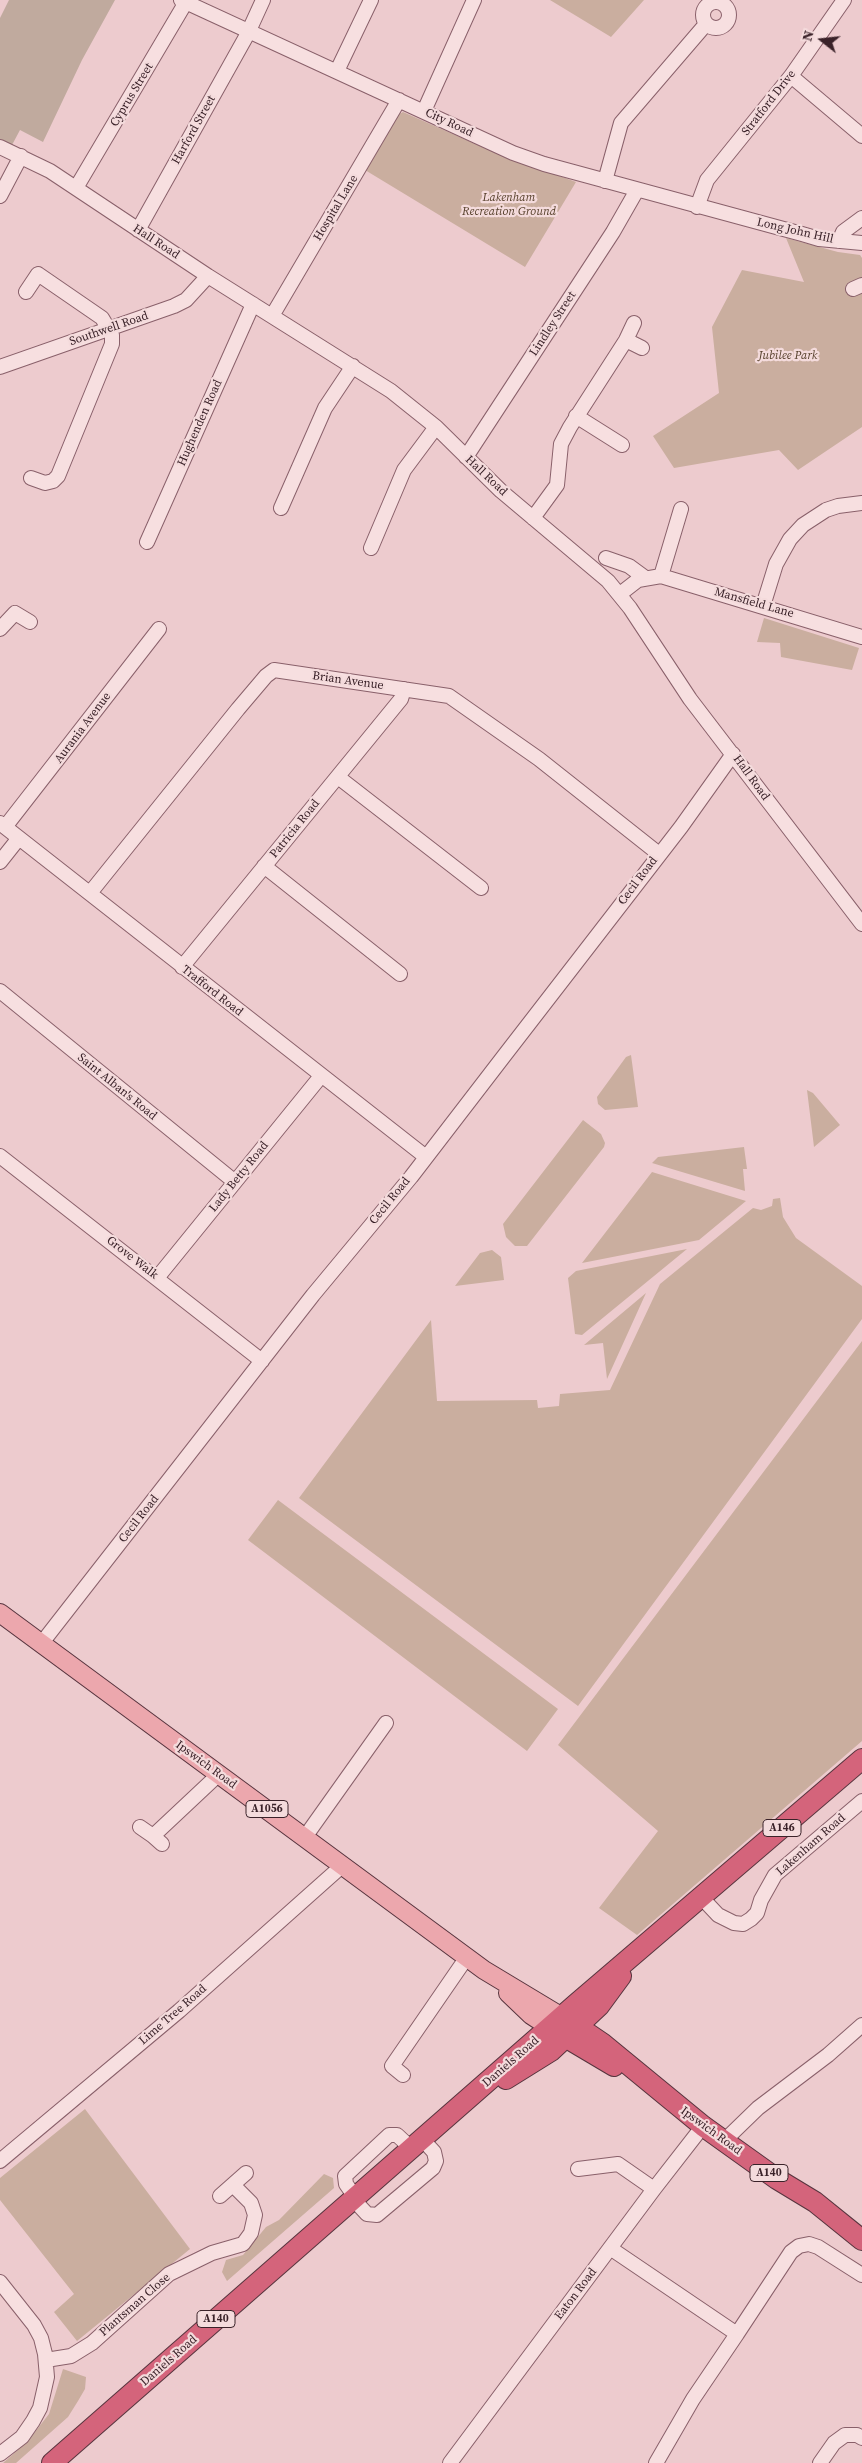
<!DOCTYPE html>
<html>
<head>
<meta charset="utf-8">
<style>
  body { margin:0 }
  #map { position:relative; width:862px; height:2463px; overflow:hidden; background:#edcbce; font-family:"Source Serif 4",serif }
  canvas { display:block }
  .north { position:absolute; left:797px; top:15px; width:50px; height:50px; -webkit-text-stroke:4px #f4dbdc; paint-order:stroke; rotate:286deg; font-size:14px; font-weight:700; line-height:20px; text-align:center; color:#3a2229 }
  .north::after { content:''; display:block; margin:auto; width:18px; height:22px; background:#3a2229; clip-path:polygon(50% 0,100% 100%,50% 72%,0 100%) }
</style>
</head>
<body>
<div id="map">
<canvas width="862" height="2463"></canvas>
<div class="north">N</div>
</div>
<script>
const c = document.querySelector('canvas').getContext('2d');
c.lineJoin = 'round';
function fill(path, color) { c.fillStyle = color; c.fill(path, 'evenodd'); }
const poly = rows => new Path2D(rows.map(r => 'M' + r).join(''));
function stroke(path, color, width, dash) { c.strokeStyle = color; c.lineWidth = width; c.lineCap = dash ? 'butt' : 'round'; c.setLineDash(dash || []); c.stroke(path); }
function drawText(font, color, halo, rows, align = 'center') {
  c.font = font + ' "Source Serif 4",serif'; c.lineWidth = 4.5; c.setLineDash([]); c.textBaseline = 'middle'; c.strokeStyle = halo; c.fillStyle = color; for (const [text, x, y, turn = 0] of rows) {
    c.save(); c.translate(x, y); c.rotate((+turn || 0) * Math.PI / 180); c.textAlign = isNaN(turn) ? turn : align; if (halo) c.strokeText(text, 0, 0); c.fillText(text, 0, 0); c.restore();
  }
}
fill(poly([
  [550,0,644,0,611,37],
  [403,112,489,150,576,182,525,267,365,170,397,115],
  [786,238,838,252,860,255,862,258,862,427,798,470,779,450,674,468,653,436,719,393,712,327,742,270,804,282],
  [764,618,859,648,852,670,781,657,780,643,757,642],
  [631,1055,638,1107,605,1110,598,1104,597,1097,626,1057],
  [807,1090,813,1093,840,1125,814,1147],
  [583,1120,601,1134,605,1143,604,1147,527,1246,515,1246,506,1237,503,1224],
  [744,1147,747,1169,743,1169,745,1191,652,1163,658,1157],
  [652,1172,746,1201,699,1240,582,1263],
  [780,1198,783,1217,796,1238,862,1286,862,1319,578,1706,299,1498,431,1320,437,1401,537,1400,538,1408,559,1406,560,1394,610,1390,660,1284,753,1208,761,1210,772,1206,773,1199],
  [687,1249,582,1335,575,1334,568,1278,576,1271],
  [492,1250,501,1257,504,1280,455,1286,480,1253],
  [646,1293,607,1379,603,1343,584,1345],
  [862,1341,862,1741,637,1935,599,1908,658,1831,558,1745],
  [278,1500,558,1709,527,1751,248,1540],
  [85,2109,190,2249,77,2341,54,2312,74,2294,0,2200,0,2178],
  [324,2174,333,2178,334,2188,227,2281,222,2272,226,2260,243,2255,266,2227,279,2220],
  [63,2369,86,2377,85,2389,78,2401,68,2417,16,2463,3,2463,27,2442,49,2414]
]), '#caae9f');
fill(poly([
  [9,0,115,0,82,60,43,142,20,130,12,145,0,139,0,18]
]), '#c0aa9e');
const minor = poly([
  [181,0,513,153,544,164,802,234,819,239,862,243],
  '703 15a13 13 0 1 1 26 0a13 13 0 1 1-26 0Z',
  [337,71,371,0],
  [791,76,862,136],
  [424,111,474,0],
  [0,147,50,171,208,276,391,391,436,427,501,491,608,581,630,608,690,699,862,924],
  [605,181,621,123,706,24],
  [76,188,186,2],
  [0,196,21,156],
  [697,207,707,180,791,76,844,0],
  [138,230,247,35,263,0],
  [839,241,843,232,862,218],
  [853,289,862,285],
  [26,292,38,274,102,318,112,335,112,344,58,476,53,481,45,483,31,478],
  [272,316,399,100],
  [626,340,642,348],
  [0,367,174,306,186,300,208,276],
  [576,416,622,445],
  [466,457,613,232,637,190],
  [281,508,325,408,353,366],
  [533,518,557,485,561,444,570,427,626,340,634,323],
  [147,542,253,304],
  [371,548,404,470,436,427],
  [606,558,629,566,644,577],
  [661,576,681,509],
  [620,594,638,580,661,576,862,637],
  [763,606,776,564,790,539,803,525,826,510,838,506,862,503],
  [0,629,15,613,30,622],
  [338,777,481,888],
  [0,823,426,1157],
  [5,827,159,629],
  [0,862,19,838],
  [264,866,400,974],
  [90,893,238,709,266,676,274,670,449,696,539,759,659,854],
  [182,967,401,699,404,689],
  [0,991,235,1182],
  [0,1156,262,1361],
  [157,1278,321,1076],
  [41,1644,313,1295,411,1177,504,1056,681,827,733,754],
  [140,1827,153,1836],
  [305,1837,386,1723],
  [162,1844,153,1836,218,1775],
  [702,1898,718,1915,734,1923,743,1924,751,1919,757,1913,761,1900,775,1875,862,1801],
  [403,2075,392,2066,467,1957],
  [724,2141,758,2108,828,2055,862,2025],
  [0,2161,179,2011,343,1865],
  [578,2169,618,2164,654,2189],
  [220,2196,246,2173],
  [355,2197,346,2184,345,2176,389,2135,397,2135,411,2148],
  [353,2199,367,2214,377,2215,433,2168,436,2161,434,2152,422,2139],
  [610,2248,737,2334,693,2399,656,2463],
  [0,2282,34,2325,41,2338,45,2354,47,2377,40,2408,33,2421,22,2437,0,2454],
  [737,2334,791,2252,799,2246,809,2244,818,2247,862,2275],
  [46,2360,71,2356,92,2343,169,2274,212,2253,243,2244,251,2233,255,2215,251,2203,233,2185],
  [450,2463,654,2189,703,2126],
  [820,2463,834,2443,845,2435,857,2435,862,2438]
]);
const major = poly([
  [0,1613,484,1970,572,2023],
  [508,1993,531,2015,551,2028]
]);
const highway = poly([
  [577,2026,602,2043,703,2126,777,2179,815,2202,862,2240],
  [555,2031,614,2066],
  [506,2079,551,2051,566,2037,599,2006,621,1976],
  [52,2463,576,2004,862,1759]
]);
stroke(minor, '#89606a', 16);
stroke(major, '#57343e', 20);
stroke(highway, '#57343e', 22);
stroke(minor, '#f7dfe0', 14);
stroke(major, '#eca7ad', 18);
stroke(highway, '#d4647b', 20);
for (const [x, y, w] of [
  [267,1809,42],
  [782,1828,38],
  [769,2173,38],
  [216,2319,38]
]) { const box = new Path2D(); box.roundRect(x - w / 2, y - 8.5, w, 17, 4); c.fillStyle = '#f4dbdc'; c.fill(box); stroke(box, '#3a2229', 1); }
drawText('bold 11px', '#3a2229', null, [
  ["A1056",267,1809],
  ["A146",782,1828],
  ["A140",769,2173],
  ["A140",216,2319]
]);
drawText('12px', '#3a2229', '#f4dbdc', [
  ["Cyprus Street",132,95,-59],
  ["Stratford Drive",769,103,-52],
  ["City Road",449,123,25],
  ["Harford Street",194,130,-61],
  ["Hospital Lane",336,208,-59],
  ["Long John Hill",795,231,13],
  ["Hall Road",156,242,33],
  ["Lindley Street",553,324,-57],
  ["Southwell Road",109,329,-19],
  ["Hughenden Road",200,423,-66],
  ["Hall Road",486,476,43],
  ["Mansfield Lane",754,603,16],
  ["Brian Avenue",348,681,8],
  ["Aurania Avenue",83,728,-53],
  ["Hall Road",751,778,54],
  ["Patricia Road",295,829,-51],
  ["Cecil Road",638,881,-53],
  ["Trafford Road",212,991,38],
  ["Saint Alban's Road",117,1087,39],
  ["Lady Betty Road",239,1177,-51],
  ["Cecil Road",390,1201,-51],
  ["Grove Walk",132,1258,38],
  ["Cecil Road",139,1519,-52],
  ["Ipswich Road",206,1765,36],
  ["Lakenham Road",811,1845,-41],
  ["Lime Tree Road",173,2015,-41],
  ["Daniels Road",511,2062,-41],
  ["Ipswich Road",711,2131,36],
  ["Eaton Road",576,2294,-53],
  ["Plantsman Close",135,2305,-41],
  ["Daniels Road",169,2361,-41]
]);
drawText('italic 12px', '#553f2a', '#f4dbdc', [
  ["Lakenham",509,198],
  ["Recreation Ground",509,212],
  ["Jubilee Park",788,356]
]);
</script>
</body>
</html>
